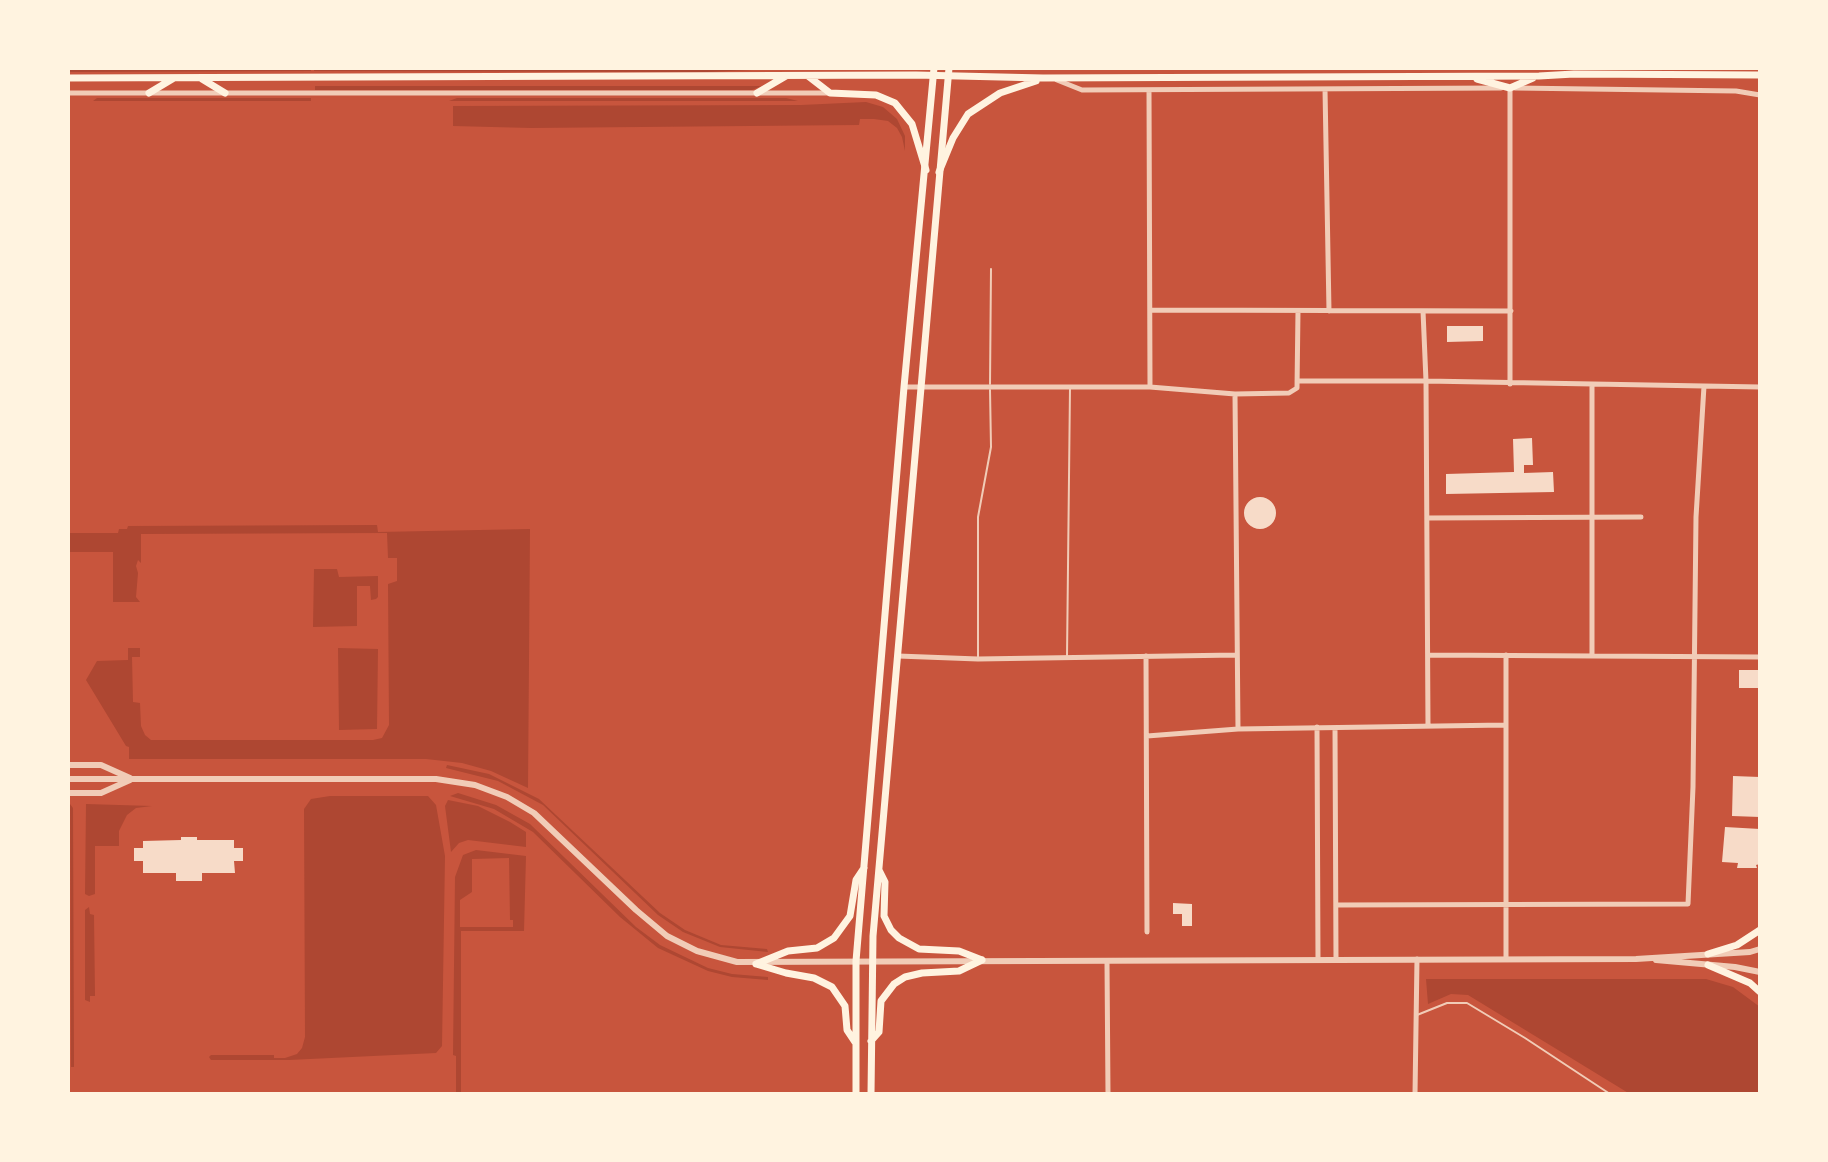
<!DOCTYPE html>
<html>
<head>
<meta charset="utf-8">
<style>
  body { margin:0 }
  #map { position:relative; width:1828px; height:1162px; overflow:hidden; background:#c8553d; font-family:Barlow,sans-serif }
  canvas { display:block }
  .frame { position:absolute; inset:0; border:70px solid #fff3e0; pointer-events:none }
</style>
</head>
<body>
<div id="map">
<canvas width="1828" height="1162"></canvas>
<div class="frame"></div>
</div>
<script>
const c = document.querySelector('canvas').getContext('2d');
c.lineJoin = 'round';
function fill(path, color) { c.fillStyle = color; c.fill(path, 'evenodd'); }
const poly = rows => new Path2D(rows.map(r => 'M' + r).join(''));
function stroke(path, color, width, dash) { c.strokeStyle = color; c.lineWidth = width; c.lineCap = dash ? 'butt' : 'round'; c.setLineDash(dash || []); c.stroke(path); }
fill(poly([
  [311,68,311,71,68,72,68,70,172,68],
  [314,68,798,68,707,72,314,71],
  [315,86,761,86,752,90,315,90],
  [97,98,311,98,311,101,93,101],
  [457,98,786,98,798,101,449,101],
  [866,102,883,107,897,119,905,136,905,151,902,137,897,128,888,121,874,119,860,119,859,125,531,128,453,126,453,106,801,105],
  [377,525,378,532,530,529,528,788,491,771,462,763,426,759,129,759,129,747,126,746,86,680,97,661,128,660,128,648,140,648,140,657,132,657,133,702,140,703,141,726,145,735,151,740,373,740,382,738,389,725,388,584,397,581,397,558,388,558,387,533,141,534,141,563,138,560,136,566,138,573,136,597,140,602,113,602,113,552,68,552,68,533,118,533,119,529,127,529,128,526],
  [314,569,337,569,339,577,378,576,378,597,376,599,371,600,370,586,357,586,357,626,313,627],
  [338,648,378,649,377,729,339,730],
  [447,765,489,774,539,799,660,913,685,930,721,945,767,949,768,952,720,947,683,932,658,915,543,805,498,781,446,768],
  [458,793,496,805,530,824,636,927,660,945,708,968,732,974,768,977,768,980,732,977,708,971,658,948,620,917,533,832,494,809,450,796],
  [330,796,428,796,436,805,445,856,442,1046,436,1053,289,1060,211,1060,209,1057,211,1055,274,1055,274,1058,285,1058,297,1054,302,1048,305,1037,304,809,311,799],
  [448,800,478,806,510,822,526,832,526,847,468,840,459,843,451,852,445,806],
  [70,804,73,808,74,1067,71,1067],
  [86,804,152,806,136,808,127,815,119,831,119,846,95,846,95,894,89,896,85,894],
  [476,850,526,856,524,931,461,931,461,1094,456,1094,456,1056,453,1055,455,877,463,855],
  [509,858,510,920,513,920,513,927,460,927,460,900,472,892,472,859],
  [89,907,90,914,94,915,95,996,90,996,90,1002,85,1000,85,910],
  [1426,979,1706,979,1733,987,1760,1007,1760,1094,1630,1094,1468,995,1451,994,1428,1004]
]), '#ae4732');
fill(poly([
  [1447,326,1483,326,1483,341,1447,342],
  [1532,438,1533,465,1524,465,1524,473,1553,472,1554,492,1446,494,1446,474,1514,472,1513,439],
  '1244 513a16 16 0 1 1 32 0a16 16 0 1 1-32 0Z',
  [1739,670,1760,670,1760,688,1739,688],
  [1733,776,1760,777,1760,817,1732,816],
  [1725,827,1760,829,1760,864,1756,865,1757,868,1737,868,1738,863,1722,862],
  [181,837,197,837,197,840,234,840,234,848,243,848,243,861,234,861,235,873,202,873,202,881,176,881,176,873,143,873,143,861,134,861,134,848,143,848,143,841,181,840],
  [1173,903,1192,904,1192,926,1182,926,1182,914,1173,914]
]), '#f7dbc8');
stroke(poly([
  [990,384,991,269],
  [1067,656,1070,388],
  [978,659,978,517,991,447,990,390],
  [1417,1015,1447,1003,1467,1003,1525,1038,1610,1094]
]), '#f1ccb7', 2);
stroke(poly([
  [1057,80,1082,90,1501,88],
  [1510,88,1510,384],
  [1515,88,1736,91,1760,95],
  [1325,89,1329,311],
  [1149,90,1150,387],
  [68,93,830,93],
  [1150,310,1511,311],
  [1423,311,1426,381,1428,726],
  [1297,381,1426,381,1760,387],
  [1592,386,1592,656],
  [904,387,1150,387,1235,394,1289,393,1297,388,1298,311],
  [1235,394,1238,729],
  [1427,518,1641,517],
  [1428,655,1760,657],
  [1506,655,1506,958],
  [898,656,978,659,1236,655],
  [1146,656,1147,932],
  [1317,727,1318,960],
  [1335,728,1336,960],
  [1147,736,1238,729,1505,725],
  [1337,905,1688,904,1693,787,1696,517,1704,386],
  [1107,962,1108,1094],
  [1415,1094,1417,959]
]), '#f1ccb7', 5);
stroke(poly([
  [68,765,101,765,130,778],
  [68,779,436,779,475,785,507,797,534,813,636,910,667,936,697,951,737,962,1636,959,1750,952,1760,949],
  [68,793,101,793,130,780],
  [1656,960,1735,967,1760,972]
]), '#f1ccb7', 6);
stroke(poly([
  [879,870,885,882,884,916,891,930,899,938,919,949,959,951,982,960],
  [756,964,788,951,817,948,834,938,850,916,856,880,864,868],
  [756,964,786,973,814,978,832,987,845,1006,847,1030,855,1042],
  [871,1041,879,1032,881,1001,894,984,905,977,922,973,959,971,982,960],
  [856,1094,856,961,904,387,934,68],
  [871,1094,873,936,949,68]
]), '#fff3e0', 7);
stroke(poly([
  [808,76,830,93,876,95,895,103,912,124,926,170],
  [68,78,916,75,1043,78,1539,76,1574,74,1760,75],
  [202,79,225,93],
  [1477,79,1510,88,1533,78],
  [149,93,174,78],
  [757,93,786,76],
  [939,172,953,138,968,114,1000,93,1036,81],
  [1708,954,1737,945,1760,930],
  [1708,965,1750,983,1760,992]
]), '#fff3e0', 7);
</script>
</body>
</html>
